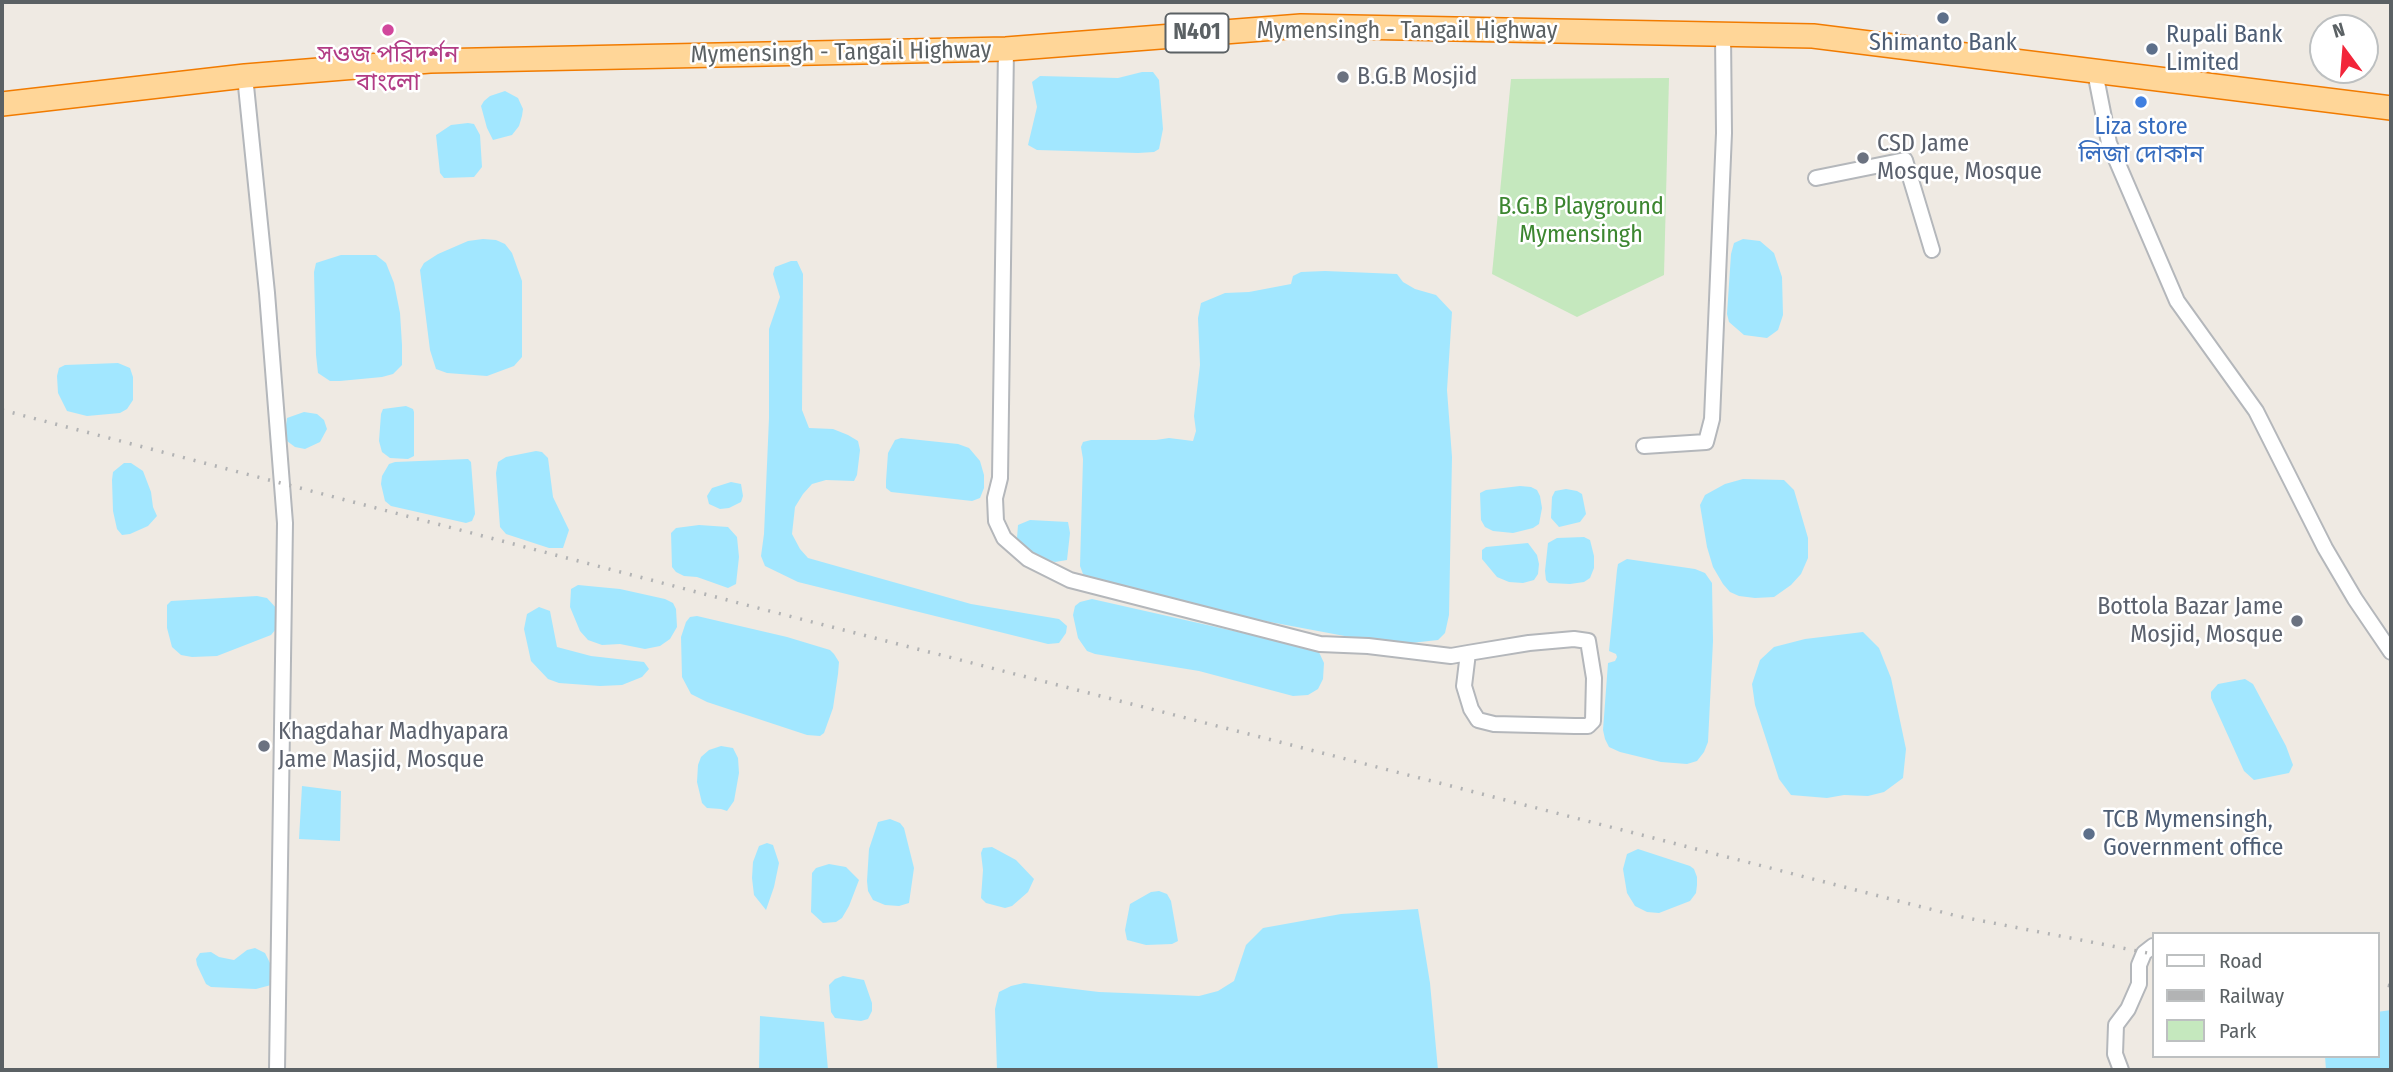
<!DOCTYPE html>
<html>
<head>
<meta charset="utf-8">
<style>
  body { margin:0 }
  #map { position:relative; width:2393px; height:1072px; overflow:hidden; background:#efeae3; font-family:"Fira Sans Condensed",sans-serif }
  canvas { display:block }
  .frame { position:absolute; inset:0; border:4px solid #5b6164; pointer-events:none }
  .legend { position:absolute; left:2152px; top:932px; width:228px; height:126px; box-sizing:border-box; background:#fff; border:2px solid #bdc0c1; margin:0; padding:9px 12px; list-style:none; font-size:21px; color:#5b6164 }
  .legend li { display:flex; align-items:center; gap:14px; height:35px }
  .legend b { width:35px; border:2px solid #bdc0c1 }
  .north { position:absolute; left:2309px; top:14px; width:70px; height:70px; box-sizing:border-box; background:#fff; border:2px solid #bdc0c1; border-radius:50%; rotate:344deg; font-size:19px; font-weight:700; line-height:28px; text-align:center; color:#5b6164 }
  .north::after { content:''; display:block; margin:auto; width:24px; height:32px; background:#f2253a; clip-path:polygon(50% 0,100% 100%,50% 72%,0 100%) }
</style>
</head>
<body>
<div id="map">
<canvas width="2393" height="1072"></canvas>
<div class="frame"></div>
<ul class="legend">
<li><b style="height:9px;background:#fff"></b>Road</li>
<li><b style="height:9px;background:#b2b3b4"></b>Railway</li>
<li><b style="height:19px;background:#c5e8be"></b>Park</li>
</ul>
<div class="north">N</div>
</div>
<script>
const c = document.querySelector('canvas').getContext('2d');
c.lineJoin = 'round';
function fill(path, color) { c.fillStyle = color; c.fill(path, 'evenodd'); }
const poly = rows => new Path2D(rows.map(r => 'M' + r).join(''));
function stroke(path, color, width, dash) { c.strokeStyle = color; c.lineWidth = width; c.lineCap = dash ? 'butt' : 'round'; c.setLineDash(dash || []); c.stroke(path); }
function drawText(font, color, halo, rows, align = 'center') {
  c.font = font + ' "Fira Sans Condensed","Noto Sans Bengali",sans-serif'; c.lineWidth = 5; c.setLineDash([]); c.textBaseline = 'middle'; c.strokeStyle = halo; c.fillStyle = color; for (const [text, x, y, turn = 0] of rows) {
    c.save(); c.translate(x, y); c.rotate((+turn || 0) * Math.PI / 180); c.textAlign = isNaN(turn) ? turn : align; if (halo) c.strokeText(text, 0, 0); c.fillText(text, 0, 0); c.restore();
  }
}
fill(poly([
  [1669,78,1664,275,1577,317,1492,274,1511,79]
]), '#c5e8be');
fill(poly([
  [1142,72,1153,72,1159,80,1163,129,1159,149,1154,152,1138,153,1037,150,1028,145,1037,107,1032,82,1040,76,1118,78],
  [505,91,518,98,523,109,522,116,519,126,512,135,493,140,487,128,481,106,484,101,490,96],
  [468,123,474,124,480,135,482,167,474,177,444,178,440,173,436,135,451,125],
  [483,239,496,240,505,244,512,253,522,281,522,357,514,366,487,376,447,373,436,369,430,350,420,270,424,263,438,254,468,241],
  [1743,239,1760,241,1774,253,1782,277,1783,315,1778,330,1767,338,1744,335,1729,322,1727,314,1731,254,1734,243],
  [341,255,376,255,386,263,394,283,400,313,402,345,402,365,393,374,382,377,340,381,330,381,318,373,316,355,314,272,316,263],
  [791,261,797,261,803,274,802,410,809,428,833,429,848,435,858,441,860,450,857,475,854,481,826,480,812,484,803,494,795,507,792,534,800,549,808,558,971,604,1059,619,1067,626,1066,633,1059,643,1048,644,798,582,765,566,761,556,764,534,769,418,769,329,780,297,773,274,775,267],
  [1325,271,1397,274,1403,282,1415,289,1436,295,1452,312,1447,390,1452,457,1449,615,1445,633,1438,640,1402,644,1350,637,1254,619,1089,579,1083,574,1080,566,1083,459,1081,447,1083,442,1091,440,1156,440,1169,438,1193,441,1196,431,1194,416,1200,365,1198,318,1201,303,1225,293,1249,292,1291,284,1293,276,1301,272],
  [118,363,130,368,133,377,133,400,127,409,120,413,87,416,67,411,58,393,57,376,59,368,65,365],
  [406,406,413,409,414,412,414,456,408,459,390,458,382,452,379,441,381,414,383,409],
  [304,412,317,414,324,420,327,429,320,442,305,449,295,447,287,441,285,433,287,418],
  [901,438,958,444,969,448,980,461,984,475,984,488,980,498,972,501,891,492,886,488,886,481,888,453,895,440],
  [536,451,542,452,548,458,553,497,569,530,563,548,549,548,506,534,500,527,496,473,498,462,506,457],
  [468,459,471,462,475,514,472,521,466,523,391,506,385,501,381,484,382,476,389,464,395,462],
  [124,463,131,463,143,471,151,492,153,507,157,516,148,526,130,534,122,535,117,529,113,511,112,480,113,472],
  [1743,479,1784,480,1794,490,1808,538,1808,558,1801,574,1791,585,1774,597,1755,598,1739,596,1730,592,1723,584,1713,567,1707,547,1700,505,1705,495,1725,484],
  [731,482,741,484,743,496,741,502,729,508,720,509,709,504,707,496,712,488],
  [1520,486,1531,487,1537,490,1540,496,1542,508,1539,524,1533,528,1513,533,1493,531,1485,527,1481,520,1480,493,1486,490],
  [1566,489,1577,491,1582,494,1586,514,1580,522,1559,527,1551,518,1552,497,1555,491],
  [1030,520,1068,522,1070,533,1067,560,1055,562,1042,558,1021,546,1017,538,1018,525],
  [699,525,728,527,737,537,739,557,736,584,728,588,697,577,684,576,676,572,672,567,671,533,676,528],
  [1584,537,1590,540,1594,556,1594,568,1590,578,1584,582,1570,584,1549,583,1546,580,1545,571,1548,543,1557,538],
  [1528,543,1537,555,1539,564,1538,574,1534,580,1523,583,1509,582,1497,577,1482,559,1482,550,1486,547],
  [1627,559,1695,569,1705,573,1712,583,1713,641,1708,742,1704,752,1697,761,1687,764,1661,762,1620,752,1609,747,1605,739,1603,730,1608,663,1615,661,1617,657,1616,654,1609,651,1617,570,1618,564],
  [578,585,620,589,665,599,673,603,676,609,677,627,670,639,660,646,645,649,620,644,602,645,588,640,580,631,570,607,571,589],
  [257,596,267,598,278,610,276,629,271,635,217,656,192,657,181,655,172,647,167,628,167,605,171,601],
  [1092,599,1318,650,1324,663,1323,679,1318,689,1308,695,1293,696,1199,671,1095,654,1087,651,1078,638,1073,615,1075,606,1080,602],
  [539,607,550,611,557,647,591,656,644,662,649,669,642,677,622,685,600,686,559,683,548,679,531,661,524,629,527,614],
  [697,616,787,637,830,650,834,654,839,662,838,674,833,708,824,733,820,736,807,735,707,702,691,694,682,677,681,637,686,622,690,617],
  [1863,632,1879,648,1891,678,1906,749,1903,778,1884,792,1868,796,1844,795,1827,798,1791,795,1779,779,1755,705,1752,684,1760,660,1774,647,1805,639],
  [2245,679,2253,684,2286,746,2293,765,2289,773,2254,780,2244,771,2211,698,2211,692,2218,684],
  [721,746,733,748,738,758,739,773,734,801,727,811,721,809,707,808,702,803,697,782,698,765,701,757,709,750],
  [302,786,341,791,340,841,299,839],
  [890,819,900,823,904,828,914,868,909,903,899,906,885,905,873,900,868,891,867,881,869,849,878,822],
  [767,843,773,845,779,863,774,887,766,910,754,895,752,878,753,862,759,846],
  [992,847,1016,860,1034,879,1028,892,1012,906,1005,908,986,903,981,898,983,870,981,853,983,848],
  [1638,849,1690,866,1694,869,1697,877,1697,885,1696,893,1690,901,1659,913,1647,912,1635,906,1627,893,1623,869,1627,854],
  [829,864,846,867,859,880,849,906,842,918,836,922,823,923,811,912,812,873,816,868],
  [1159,891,1167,894,1171,901,1178,941,1172,944,1146,945,1127,940,1125,930,1130,904,1151,892],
  [1418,909,1430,983,1438,1070,997,1070,995,1009,999,992,1011,986,1024,983,1099,992,1199,996,1218,991,1234,981,1246,945,1263,928,1341,914],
  [255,948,265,953,270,963,271,985,256,989,211,987,206,984,197,965,196,959,200,953,211,952,219,957,234,960,247,950],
  [843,976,864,980,872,1003,872,1011,868,1019,861,1021,835,1018,831,1012,829,985,835,979],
  [2391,1010,2391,1070,2326,1070,2325,1056,2377,1056,2377,1012],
  [760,1016,824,1022,828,1070,759,1070]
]), '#a2e7ff');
const minor = poly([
  [1006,49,1000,478,995,498,996,521,1004,538,1028,559,1070,580,1320,644,1368,646,1451,656,1468,653,1529,643,1574,639,1588,641,1594,678,1593,721,1588,726,1575,726,1494,724,1478,720,1471,709,1464,686,1468,653],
  [2095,72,2109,143,2177,301,2256,411,2325,548,2355,599,2391,652],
  [245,76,267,293,285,523,277,1070],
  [1816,178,1905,160,1932,250],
  [1644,446,1706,442,1712,419,1724,133,1723,35],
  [2121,1070,2115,1054,2116,1025,2128,1009,2139,984,2139,965,2144,953,2153,946]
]);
const trunk = poly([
  [2,104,245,76,430,61,1006,49,1301,26,1813,36,2391,108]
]);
stroke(minor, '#b4b7bb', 18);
stroke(trunk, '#f17b00', 26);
stroke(minor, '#fff', 14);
stroke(trunk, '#ffd698', 23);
stroke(poly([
  [2,410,754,607,1957,916,2153,954],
  [2377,983,2391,986]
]), '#b2b3b4', 3.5, [2, 9]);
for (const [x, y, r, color] of [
  [1943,18,7,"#5c6f8a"],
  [388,30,7,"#d1479c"],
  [2152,49,7,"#5c6f8a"],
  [1343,77,7,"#6b7280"],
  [2141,102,7,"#3f7fe0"],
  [1863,158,7,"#6b7280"],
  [2297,621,7,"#6b7280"],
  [264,746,7,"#6b7280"],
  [2089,834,7,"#5c6f8a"]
]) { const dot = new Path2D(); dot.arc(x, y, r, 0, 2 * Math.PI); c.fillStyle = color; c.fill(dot); stroke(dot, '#fff', 2.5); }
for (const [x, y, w] of [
  [1197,33,63]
]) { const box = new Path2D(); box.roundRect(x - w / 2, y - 19.5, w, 39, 5); c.fillStyle = '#fff'; c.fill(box); stroke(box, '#5b6164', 2); }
drawText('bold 23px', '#5b6164', null, [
  ["N401",1197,33]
]);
drawText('24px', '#5b6164', '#fff', [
  ["Mymensingh - Tangail Highway",1407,31],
  ["Mymensingh - Tangail Highway",841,53,-1]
]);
drawText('24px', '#4e5e75', '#fff', [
  ["Rupali Bank",2166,35],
  ["Limited",2166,63],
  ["Shimanto Bank",1943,43,"center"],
  ["TCB Mymensingh,",2103,820],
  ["Government office",2103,848]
], 'left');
drawText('24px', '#b23c85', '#fff', [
  ["সওজ পরিদর্শন",388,55],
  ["বাংলো",388,83]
]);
drawText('24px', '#5b616d', '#fff', [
  ["B.G.B Mosjid",1357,77],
  ["CSD Jame",1877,144],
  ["Mosque, Mosque",1877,172],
  ["Bottola Bazar Jame",2283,607,"right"],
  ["Mosjid, Mosque",2283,635,"right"],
  ["Khagdahar Madhyapara",278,732],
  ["Jame Masjid, Mosque",278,760]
], 'left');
drawText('24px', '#366cbe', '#fff', [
  ["Liza store",2141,127],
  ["লিজা দোকান",2141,155]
]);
drawText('24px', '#3c8630', '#fff', [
  ["B.G.B Playground",1581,207],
  ["Mymensingh",1581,235]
]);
</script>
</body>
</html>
